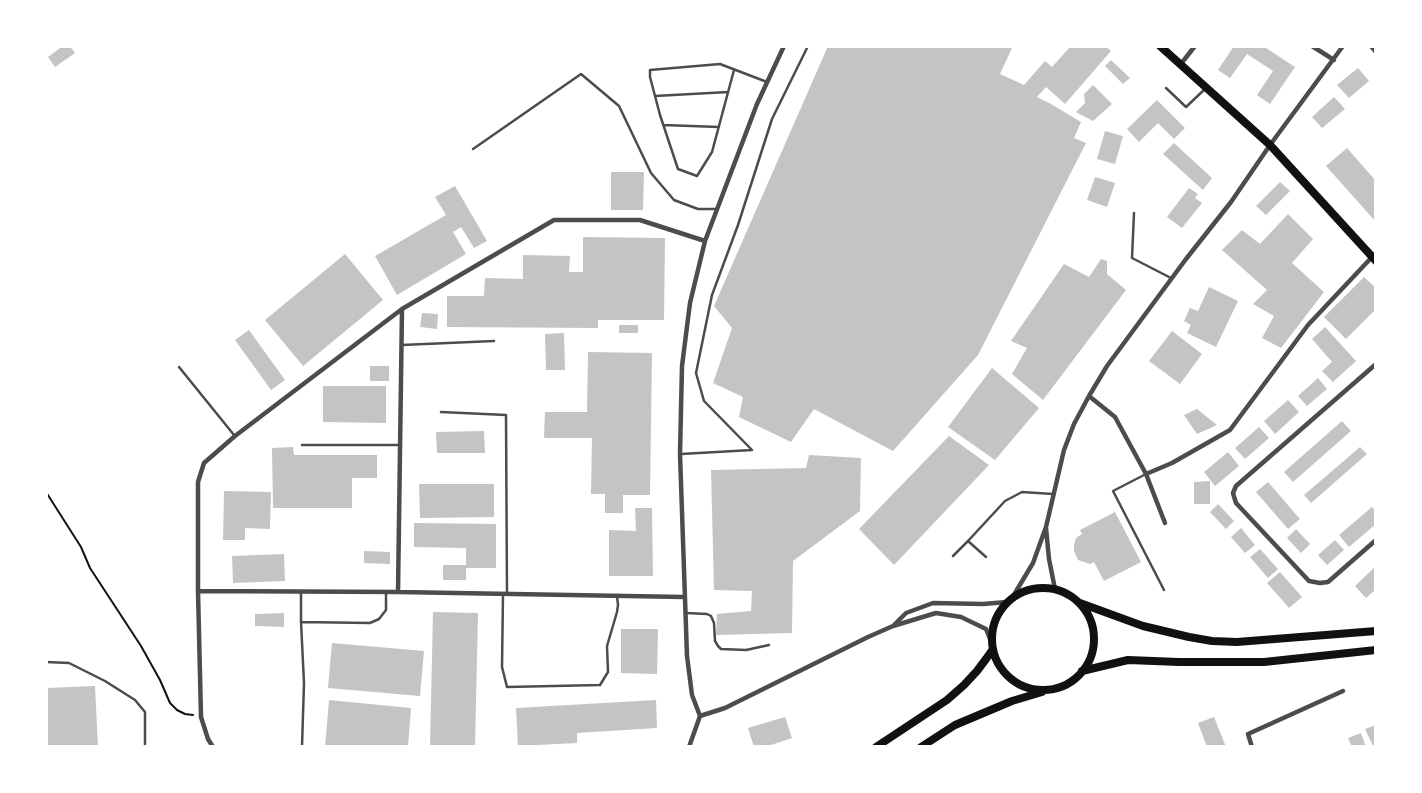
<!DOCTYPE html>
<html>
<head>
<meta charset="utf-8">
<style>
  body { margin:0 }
  #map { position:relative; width:1422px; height:793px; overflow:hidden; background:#fff; font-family:Roboto,sans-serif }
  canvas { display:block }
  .frame { position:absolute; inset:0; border:48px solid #fff; pointer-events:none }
</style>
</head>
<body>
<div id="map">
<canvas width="1422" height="793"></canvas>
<div class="frame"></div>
</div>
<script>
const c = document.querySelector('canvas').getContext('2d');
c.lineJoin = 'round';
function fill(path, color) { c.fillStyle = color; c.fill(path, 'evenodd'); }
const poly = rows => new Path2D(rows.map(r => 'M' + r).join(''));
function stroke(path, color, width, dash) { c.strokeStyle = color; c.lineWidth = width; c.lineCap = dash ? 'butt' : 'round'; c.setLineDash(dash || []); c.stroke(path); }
fill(poly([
  [63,46,70,46,75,53,55,67,48,57],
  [828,46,1013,46,1000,74,1024,85,1045,61,1052,67,1071,46,1105,46,1111,51,1065,104,1046,87,1037,97,1051,104,1081,122,1074,138,1086,143,978,355,893,451,814,409,791,442,739,417,743,397,713,383,732,328,714,306],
  [1234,46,1263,46,1295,67,1270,104,1257,95,1273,71,1247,54,1230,78,1218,70],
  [1111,60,1130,78,1123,84,1105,66],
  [1358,68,1369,81,1349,98,1337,85],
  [1093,85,1112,104,1093,121,1076,112,1085,103,1084,94],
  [1334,97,1345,109,1322,128,1312,117],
  [1157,100,1185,128,1174,139,1158,123,1139,142,1127,129],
  [1105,131,1123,136,1115,164,1097,159],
  [1174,143,1212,178,1203,190,1163,154],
  [1347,148,1376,181,1376,222,1326,166],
  [611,172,644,172,643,210,611,210],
  [1095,177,1115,183,1107,207,1087,200],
  [1280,182,1290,191,1266,215,1256,206],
  [455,186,487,241,474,248,461,227,453,232,466,254,397,295,375,256,446,215,435,197],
  [1189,188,1198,194,1195,198,1202,203,1182,228,1167,217],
  [1288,214,1313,239,1292,263,1324,292,1281,348,1262,338,1274,316,1253,304,1267,290,1222,250,1242,230,1260,244],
  [583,237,665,238,664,320,598,320,598,328,447,327,447,296,484,296,485,278,523,279,523,255,570,256,569,272,583,272],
  [345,254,383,300,303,366,265,320],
  [1101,259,1107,261,1107,274,1126,290,1043,400,1012,374,1027,348,1011,341,1064,264,1089,277],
  [1364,277,1376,288,1376,309,1346,339,1324,317],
  [1209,287,1238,301,1216,347,1187,333,1191,325,1184,321,1190,308,1198,311],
  [422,313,438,314,437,329,420,327],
  [619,325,638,325,638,333,619,333],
  [1325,327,1356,361,1333,382,1322,371,1332,362,1312,339],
  [249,330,285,380,271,390,235,340],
  [1172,331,1202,354,1180,384,1149,361],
  [564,333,565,370,546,370,545,334],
  [588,352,652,353,650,495,623,495,623,513,605,513,605,494,591,494,592,438,544,438,545,412,587,412],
  [370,366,389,366,389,381,370,381],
  [992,368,1039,408,995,460,948,427],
  [1318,378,1327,389,1307,406,1298,396],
  [323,386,386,386,386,423,323,422],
  [1288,400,1299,412,1275,434,1264,421],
  [1197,409,1217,425,1197,434,1184,415],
  [1342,421,1351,431,1293,482,1284,472],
  [1259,427,1269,438,1245,459,1235,448],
  [484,431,485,453,437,453,436,432],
  [949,436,989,465,894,565,859,529],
  [293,447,294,455,377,455,377,478,352,478,352,508,273,508,272,448],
  [1360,447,1367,454,1311,503,1304,495],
  [1228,452,1239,466,1215,486,1204,472],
  [809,455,861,458,860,511,793,561,792,633,716,635,717,614,751,611,752,591,714,590,711,470,806,468],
  [1210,481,1210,504,1194,504,1194,482],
  [1268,482,1300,519,1288,529,1256,492],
  [419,484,494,484,494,517,420,518],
  [224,491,271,492,270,529,245,528,245,540,223,540],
  [1218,504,1234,521,1226,529,1210,512],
  [1372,507,1376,511,1376,524,1349,547,1339,535],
  [635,508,652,508,653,576,609,576,609,530,636,531],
  [1115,512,1141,562,1104,581,1094,562,1090,564,1078,560,1074,551,1074,545,1076,538,1082,534,1080,530],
  [414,523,496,524,496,568,466,568,466,580,443,580,443,565,466,565,466,548,414,547],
  [1241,528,1255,545,1245,553,1231,537],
  [1296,529,1310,544,1301,553,1287,538],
  [1335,540,1344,550,1327,565,1318,555],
  [1260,549,1278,569,1268,578,1250,557],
  [364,551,390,552,390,564,364,563],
  [284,554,285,581,233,583,232,556],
  [1376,566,1376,589,1366,598,1355,586],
  [1280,572,1302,597,1289,608,1267,583],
  [433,612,478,613,475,747,430,747],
  [284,613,284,627,255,626,255,614],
  [621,629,658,629,657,674,621,673],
  [332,643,424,651,420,696,328,688],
  [95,686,98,747,46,747,46,688],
  [329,700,411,708,408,747,325,747],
  [656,700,657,728,577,733,577,743,518,746,516,708],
  [785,717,792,738,765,747,754,747,748,728],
  [1214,717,1226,747,1207,747,1198,723],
  [1376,725,1376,745,1373,746,1365,729],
  [1361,733,1366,747,1352,747,1348,738]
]), '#c4c4c4');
stroke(poly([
  [46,492,81,547,90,568,141,646,160,680,170,703,177,710,185,714,193,715]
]), '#111', 2);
stroke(poly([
  [734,70,712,152,697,176,678,169,660,115,650,77,650,70,720,64,767,82],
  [1166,88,1186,107,1205,89],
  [655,96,728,92],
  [663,125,719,127],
  [473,149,581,74,619,106,651,173,674,200,698,209,716,209],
  [1134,213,1132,258,1171,278],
  [402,345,494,341],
  [179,367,234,435],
  [441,412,506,415,507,594],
  [302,445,400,445],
  [681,454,752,450,704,401,696,373,712,295,738,225,772,119,808,46],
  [1146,474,1113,491,1164,590],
  [968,541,986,557],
  [953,556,968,541,1005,501,1022,492,1053,494],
  [301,591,301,622,304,683,302,747],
  [503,594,502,667,507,687,600,685,608,672,607,646,617,612,618,605,617,596],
  [686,613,707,614,711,616,714,623,715,641,718,646,721,649,746,650,769,645],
  [301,622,370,623,379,619,386,610,386,593],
  [46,662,69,663,105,681,135,700,145,712,145,747]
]), '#4c4c4c', 2.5);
stroke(poly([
  [1312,46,1334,60],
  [1371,46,1376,52],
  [1180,65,1195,46],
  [1376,364,1236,486,1233,493,1236,503,1309,581,1320,583,1328,582,1376,540],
  [1089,396,1115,417,1146,474,1165,523],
  [1146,474,1172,463,1230,430,1308,325,1372,257],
  [1046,528,1049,559,1055,589],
  [198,591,201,717,208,739,213,747],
  [398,592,402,309],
  [684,597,398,592,198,591,198,482,204,463,235,436,402,309,554,220,640,220,705,241],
  [1012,598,1033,563,1046,527,1064,450,1074,424,1089,396,1107,366,1186,259,1231,202,1270,145,1343,46],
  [894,625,906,613,933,603,983,604,1007,602],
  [700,716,725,708,868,637,893,626,936,613,961,617,986,629,992,644],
  [689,747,700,716,692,695,687,656,680,454,682,366,690,303,705,241,757,104,784,46],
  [1252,747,1248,734,1343,691]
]), '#4c4c4c', 4.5);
stroke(poly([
  [1160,46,1270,145,1376,261],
  '992 639a51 51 0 1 1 102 0a51 51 0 1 1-102 0Z',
  [1080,603,1143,626,1189,637,1212,641,1237,642,1376,631],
  [1082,671,1128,660,1179,662,1264,662,1376,650],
  [876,747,947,700,964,685,977,671,986,659,993,649],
  [921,747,955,725,1012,701,1042,692]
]), '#111', 8);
</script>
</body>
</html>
